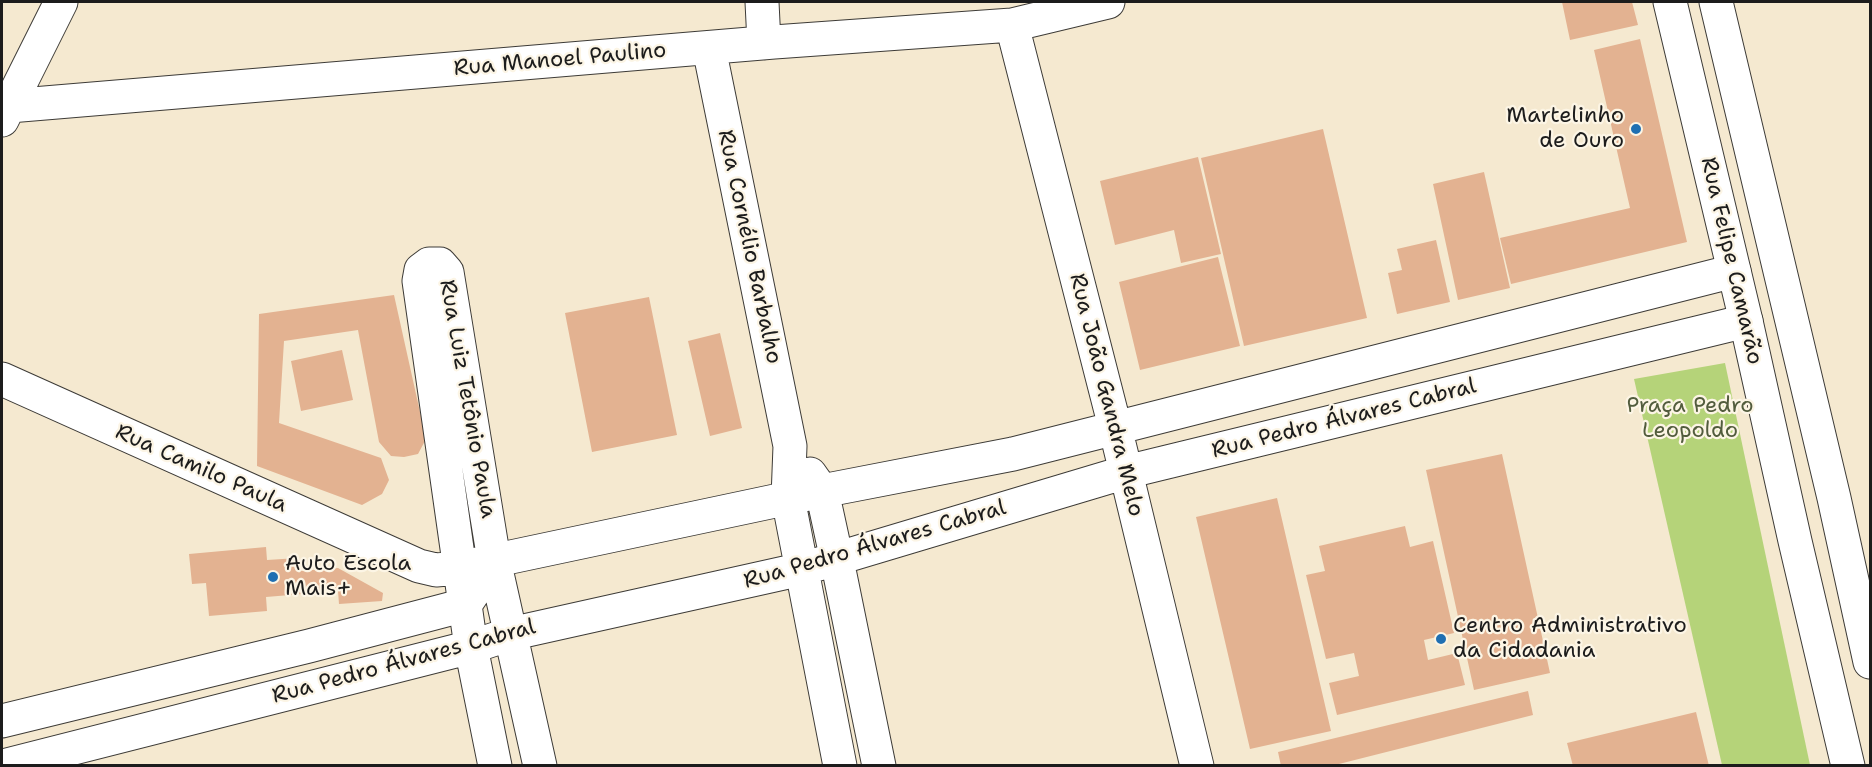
<!DOCTYPE html>
<html>
<head>
<meta charset="utf-8">
<style>
  body { margin:0 }
  #map { position:relative; width:1872px; height:767px; overflow:hidden; background:#f5e9d0; font-family:"Shantell Sans",sans-serif }
  canvas { display:block }
  .frame { position:absolute; inset:0; border:3px solid #1c1c1c; pointer-events:none }
</style>
</head>
<body>
<div id="map">
<canvas width="1872" height="767"></canvas>
<div class="frame"></div>
</div>
<script>
const c = document.querySelector('canvas').getContext('2d');
c.lineJoin = 'round';
function fill(path, color) { c.fillStyle = color; c.fill(path, 'evenodd'); }
const poly = rows => new Path2D(rows.map(r => 'M' + r).join(''));
function stroke(path, color, width, dash) { c.strokeStyle = color; c.lineWidth = width; c.lineCap = dash ? 'butt' : 'round'; c.setLineDash(dash || []); c.stroke(path); }
function drawText(font, color, halo, rows, align = 'center') {
  c.font = font + ' "Shantell Sans",sans-serif'; c.lineWidth = 4.5; c.setLineDash([]); c.textBaseline = 'middle'; c.strokeStyle = halo; c.fillStyle = color; for (const [text, x, y, turn = 0] of rows) {
    c.save(); c.translate(x, y); c.rotate((+turn || 0) * Math.PI / 180); c.textAlign = isNaN(turn) ? turn : align; if (halo) c.strokeText(text, 0, 0); c.fillText(text, 0, 0); c.restore();
  }
}
fill(poly([
  [1725,363,1810,765,1722,765,1634,379]
]), '#b5d379');
fill(poly([
  [1562,2,1632,2,1638,25,1570,40],
  [1640,39,1687,242,1511,284,1500,238,1630,208,1594,50],
  [1323,129,1367,318,1244,346,1201,158],
  [1198,157,1221,254,1181,263,1174,230,1115,245,1100,181],
  [1484,172,1510,288,1458,300,1433,184],
  [1436,240,1450,302,1397,314,1388,273,1402,270,1397,249],
  [1218,257,1240,346,1140,370,1119,282],
  [394,295,426,439,418,454,404,457,391,456,379,442,358,330,284,341,279,423,381,458,389,480,382,494,362,505,257,466,259,314],
  [649,297,677,435,592,452,565,313],
  [720,333,742,428,710,436,688,341],
  [342,350,353,400,301,411,291,361],
  [1502,454,1550,673,1474,690,1426,470],
  [1277,498,1331,731,1250,749,1196,517],
  [1405,526,1410,547,1433,541,1454,633,1424,640,1428,660,1457,653,1465,685,1337,715,1329,683,1359,676,1354,653,1326,659,1306,575,1325,571,1319,546],
  [266,547,267,560,298,558,300,571,338,568,383,593,382,601,339,604,338,591,266,597,267,611,209,616,206,583,192,584,189,554],
  [1528,691,1533,715,1331,766,1281,766,1278,752],
  [1696,712,1709,766,1573,766,1567,743]
]), '#e3b291');
const minor = poly([
  [762,2,764,43],
  [1012,25,1115,427,1197,766],
  [709,48,790,446,788,498,840,766],
  [9,106,774,42,1012,25,1108,2],
  [2,120,61,2],
  [2,379,419,566,436,570,459,568,822,491,1013,454,1734,271],
  [810,474,822,491,837,560,879,766],
  [2,721,309,646,465,605,477,587],
  [3,766,471,647,510,634,802,569,1126,472,1746,321],
  [495,766,471,647,419,281,421,270,429,264,440,264,447,272,494,560,540,766]
]);
const major = poly([
  [1670,2,1746,321,1795,541,1848,766],
  [1716,2,1834,498,1870,662]
]);
stroke(minor, '#3d3b37', 35);
stroke(major, '#3d3b37', 35);
stroke(minor, '#fff', 33);
stroke(major, '#fff', 33);
for (const [x, y, r, color] of [
  [1636,129,6,"#1f6fb2"],
  [273,577,6,"#1f6fb2"],
  [1441,639,6,"#1f6fb2"]
]) { const dot = new Path2D(); dot.arc(x, y, r, 0, 2 * Math.PI); c.fillStyle = color; c.fill(dot); stroke(dot, '#fcf5e5', 2); }
drawText('22px', '#1c1c1c', '#fcf5e5', [
  ["Rua Manoel Paulino",560,60,-5],
  ["Rua Cornélio Barbalho",749,247,78],
  ["Rua Felipe Camarão",1731,261,77],
  ["Rua João Gandra Melo",1106,395,76],
  ["Rua Luiz Tetônio Paula",467,399,80],
  ["Rua Pedro Álvares Cabral",1344,419,-14],
  ["Rua Camilo Paula",201,469,24],
  ["Rua Pedro Álvares Cabral",875,545,-16],
  ["Rua Pedro Álvares Cabral",404,662,-15]
]);
drawText('22px', '#1c1c1c', '#fcf5e5', [
  ["Martelinho",1624,116,"right"],
  ["de Ouro",1624,141,"right"],
  ["Auto Escola",285,564],
  ["Mais+",285,589],
  ["Centro Administrativo",1453,626],
  ["da Cidadania",1453,651]
], 'left');
drawText('22px', '#525c3d', '#fcf5e5', [
  ["Praça Pedro",1690,406],
  ["Leopoldo",1690,431]
]);
</script>
</body>
</html>
